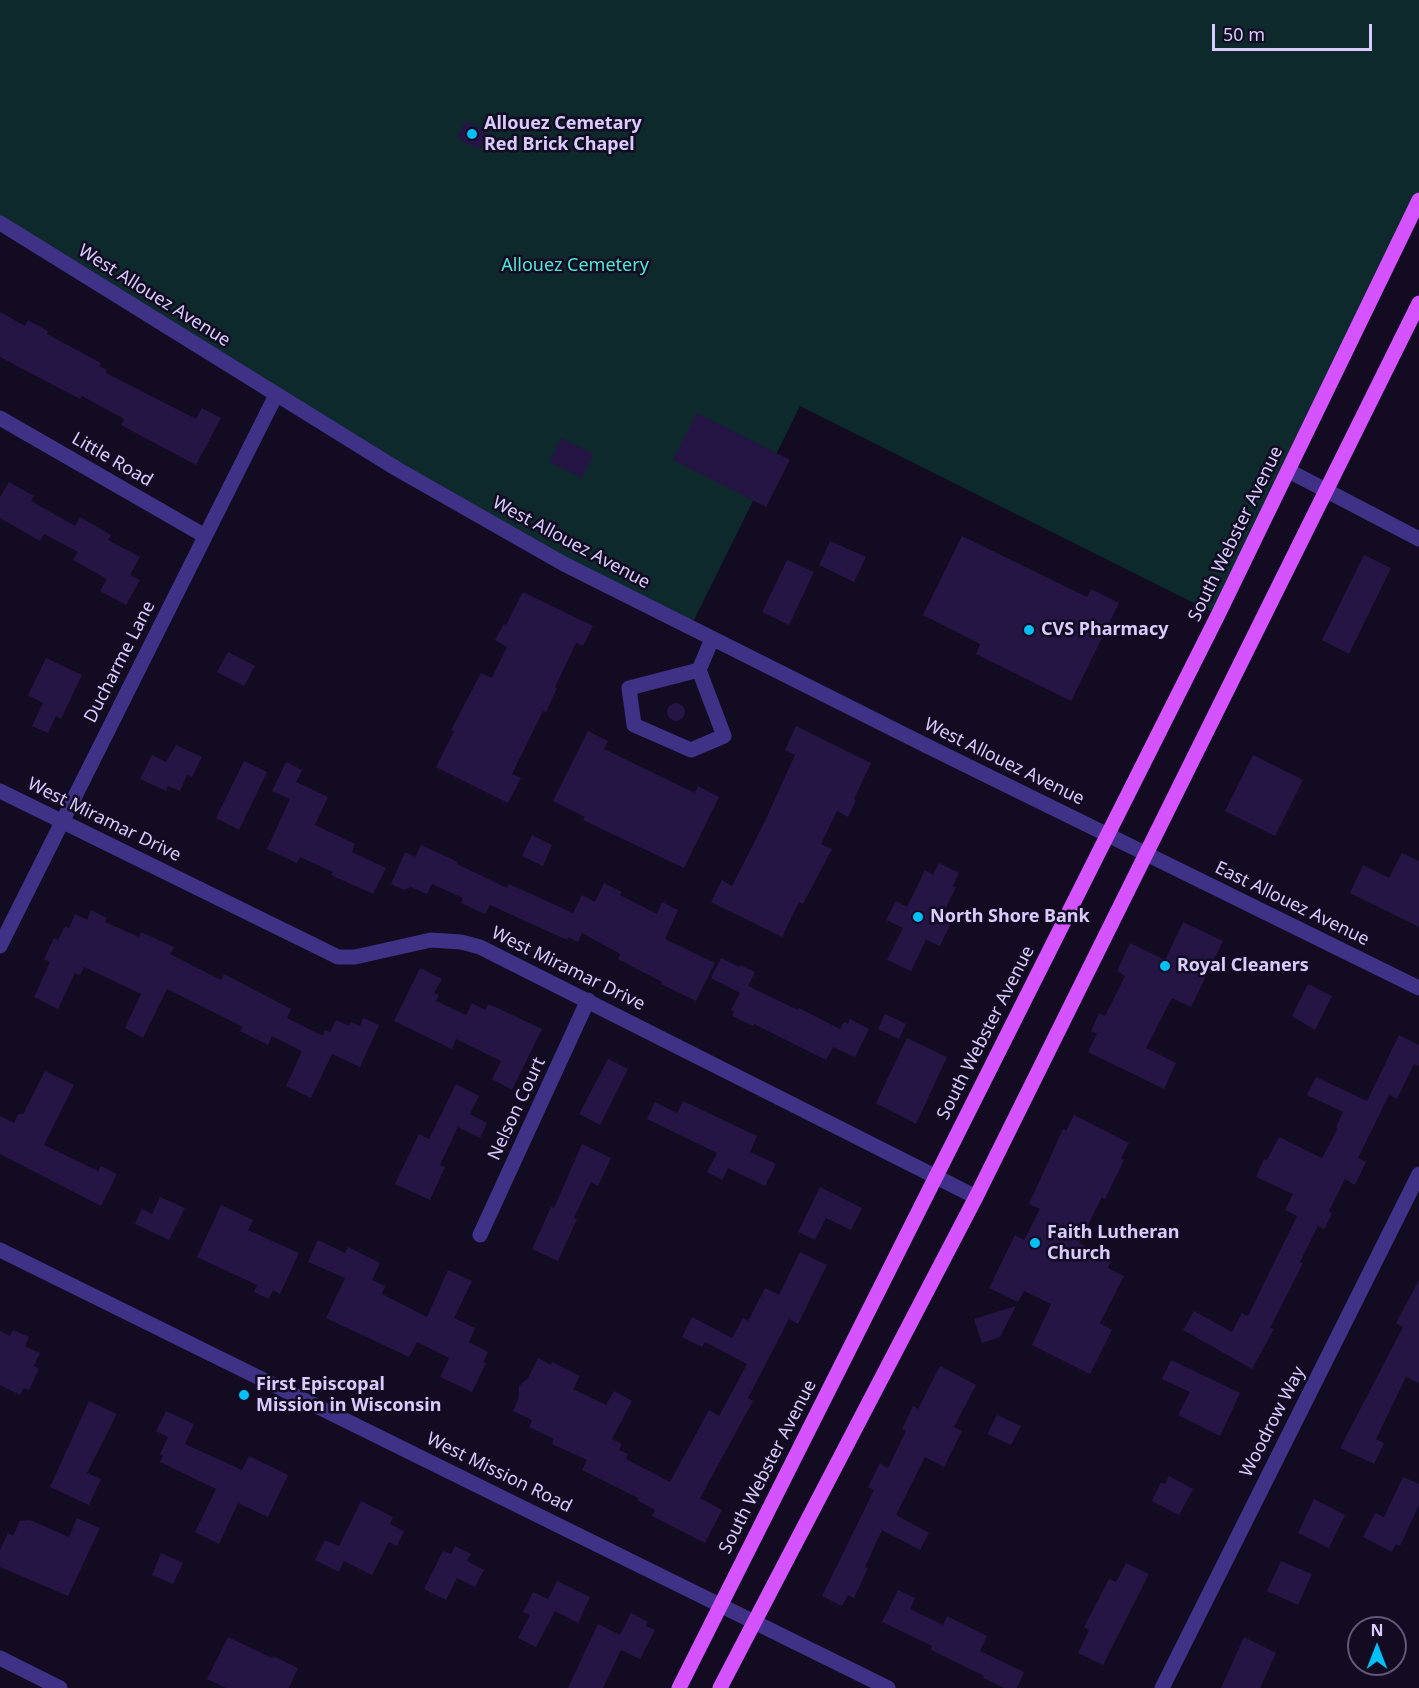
<!DOCTYPE html>
<html>
<head>
<meta charset="utf-8">
<style>
  body { margin:0 }
  #map { position:relative; width:1419px; height:1688px; overflow:hidden; background:#120b22; font-family:"Noto Sans",sans-serif }
  canvas { display:block }
  .north { position:absolute; left:1347px; top:1616px; width:60px; height:60px; box-sizing:border-box; background:#120b22; border:2px solid #61587a; border-radius:50%; rotate:0deg; font-size:16px; font-weight:700; line-height:24px; text-align:center; color:#d8ccff }
  .north::after { content:''; display:block; margin:auto; width:21px; height:27px; background:#00c0f7; clip-path:polygon(50% 0,100% 100%,50% 72%,0 100%) }
  .scale { position:absolute; left:1212px; top:24px; width:160px; height:27px; box-sizing:border-box; border:3px solid #d8ccff; border-top:0; padding-left:8px; font-size:18px; line-height:21px; white-space:nowrap; color:#d8ccff; -webkit-text-stroke:4px #120b22; paint-order:stroke }
</style>
</head>
<body>
<div id="map">
<canvas width="1419" height="1688"></canvas>
<div class="north">N</div>
<div class="scale">50 m</div>
</div>
<script>
const c = document.querySelector('canvas').getContext('2d');
c.lineJoin = 'round';
function fill(path, color) { c.fillStyle = color; c.fill(path, 'evenodd'); }
const poly = rows => new Path2D(rows.map(r => 'M' + r).join(''));
function stroke(path, color, width, dash) { c.strokeStyle = color; c.lineWidth = width; c.lineCap = dash ? 'butt' : 'round'; c.setLineDash(dash || []); c.stroke(path); }
function drawText(font, color, halo, rows, align = 'center') {
  c.font = font + ' "Noto Sans",sans-serif'; c.lineWidth = 5; c.setLineDash([]); c.textBaseline = 'middle'; c.strokeStyle = halo; c.fillStyle = color; for (const [text, x, y, turn = 0] of rows) {
    c.save(); c.translate(x, y); c.rotate((+turn || 0) * Math.PI / 180); c.textAlign = isNaN(turn) ? turn : align; if (halo) c.strokeText(text, 0, 0); c.fillText(text, 0, 0); c.restore();
  }
}
fill(poly([
  [0,0,1419,0,1419,200,1218,615,800,406,690,628,564,564,0,223]
]), '#0d292c');
fill(poly([
  [465,121,485,131,490,145,476,148,457,138],
  [0,312,25,326,28,320,48,331,47,334,101,363,99,366,107,370,106,373,196,419,202,408,221,418,196,465,121,425,124,419,82,396,80,399,0,357],
  [697,413,790,460,766,507,673,460],
  [561,438,594,454,582,478,549,462],
  [9,482,34,496,31,501,75,526,80,517,111,535,108,540,140,557,130,575,140,580,126,605,100,591,107,579,73,560,78,552,44,534,40,541,0,518,0,497],
  [962,536,1087,597,1091,589,1119,603,1071,701,976,654,980,644,923,615],
  [830,541,866,557,854,582,819,565],
  [1364,555,1391,568,1349,654,1322,640],
  [787,560,814,572,789,625,762,612],
  [523,592,593,626,583,646,576,643,555,687,557,688,546,712,543,711,512,774,521,778,508,803,436,767,454,731,451,730,481,673,492,678,507,647,495,640,504,624,506,625],
  [228,652,255,666,244,686,217,672],
  [46,658,82,675,61,719,56,716,48,733,32,726,43,703,28,695],
  '667 712a9 9 0 1 1 18 0a9 9 0 1 1-18 0Z',
  [796,726,871,763,854,799,856,800,848,817,837,811,821,844,832,849,803,904,799,902,782,937,711,902,722,880,732,886,765,821,795,755,785,750],
  [588,731,608,741,604,749,695,793,698,786,719,797,684,868,583,820,585,817,553,801],
  [176,745,202,757,192,777,187,775,180,791,168,786,166,791,140,779,152,755,166,762],
  [1253,755,1303,780,1275,836,1225,811],
  [244,761,267,772,239,830,216,818],
  [286,762,302,770,296,782,328,797,315,825,355,844,352,852,386,868,373,894,331,875,333,872,300,857,297,863,267,849,290,799,272,791],
  [532,835,552,845,543,866,522,856],
  [421,845,458,862,457,864,507,888,509,884,573,913,582,895,595,902,604,883,622,892,620,895,657,914,662,902,678,910,665,939,715,963,696,1001,661,984,662,982,618,959,620,954,582,933,578,942,568,937,567,940,490,905,485,914,461,903,463,898,432,884,427,894,411,887,404,890,391,884,405,852,415,857],
  [1402,853,1419,861,1419,927,1350,893,1363,865,1389,878],
  [939,863,959,873,953,886,956,887,943,914,953,919,940,946,926,940,911,971,887,960,903,928,886,920,896,901,907,907,925,870,933,875],
  [91,910,107,918,105,922,139,937,141,932,174,947,170,954,221,980,224,974,291,1009,287,1018,323,1036,325,1030,330,1032,336,1020,349,1026,351,1022,360,1026,363,1018,379,1025,360,1067,332,1054,311,1098,286,1086,302,1051,272,1036,268,1045,240,1031,243,1027,167,989,143,1038,125,1028,141,994,84,967,80,975,75,973,58,1009,34,997,50,962,44,959,54,938,58,940,65,926,69,928,75,914,87,920],
  [1183,922,1223,941,1191,1007,1172,998,1146,1048,1176,1063,1164,1089,1088,1052,1097,1034,1091,1031,1099,1013,1105,1016,1125,976,1117,971,1130,943,1165,960],
  [721,958,739,967,740,965,755,972,748,986,798,1010,799,1008,840,1029,844,1022,848,1024,850,1019,869,1029,855,1057,833,1047,826,1060,754,1024,753,1026,732,1016,734,1011,731,1010,740,993,711,978],
  [420,968,442,979,434,993,439,995,436,1001,466,1015,472,1003,485,1010,489,1004,542,1029,512,1090,492,1079,501,1061,456,1039,452,1049,394,1021],
  [1308,984,1332,996,1315,1030,1292,1016],
  [885,1014,906,1024,899,1039,878,1029],
  [1399,1035,1419,1045,1419,1066,1414,1064,1397,1099,1389,1095,1358,1158,1366,1162,1355,1185,1345,1179,1329,1211,1332,1214,1324,1229,1318,1226,1300,1262,1303,1263,1270,1328,1274,1329,1252,1369,1183,1330,1194,1311,1232,1332,1242,1313,1248,1316,1297,1216,1285,1210,1293,1194,1256,1177,1264,1159,1267,1160,1279,1137,1322,1158,1338,1128,1336,1127,1343,1112,1307,1095,1316,1077,1367,1101],
  [907,1038,947,1057,916,1124,876,1103],
  [608,1059,628,1069,600,1125,579,1114],
  [45,1071,74,1085,44,1145,98,1171,101,1166,117,1174,101,1206,0,1154,0,1116,14,1123,18,1114,23,1114],
  [456,1084,479,1096,470,1114,487,1123,480,1138,458,1127,440,1165,445,1167,430,1200,395,1184,419,1134,429,1139],
  [683,1101,757,1136,750,1152,776,1164,765,1186,728,1168,722,1180,707,1172,717,1153,647,1119,655,1102,677,1113],
  [1074,1115,1129,1143,1121,1158,1124,1160,1105,1199,1102,1197,1079,1243,1112,1259,1108,1268,1124,1276,1100,1323,1112,1330,1090,1374,1032,1345,1051,1304,1024,1291,1018,1302,989,1288,1015,1235,1024,1240,1040,1209,1029,1204,1063,1129,1066,1131],
  [582,1144,611,1158,598,1186,591,1182,574,1218,577,1219,558,1261,532,1249,551,1207,554,1208],
  [820,1187,862,1208,851,1230,826,1218,815,1240,798,1232],
  [160,1197,185,1208,169,1240,135,1224,142,1209,152,1214],
  [221,1205,253,1220,248,1230,299,1253,280,1294,273,1290,269,1299,254,1292,257,1285,197,1257],
  [318,1240,345,1253,348,1247,380,1263,372,1280,385,1286,382,1294,427,1317,448,1270,472,1281,454,1318,475,1328,469,1342,488,1352,483,1362,486,1363,472,1392,440,1377,449,1358,417,1342,409,1357,326,1318,345,1278,308,1262],
  [800,1252,827,1265,798,1324,789,1319,748,1398,753,1401,700,1498,722,1510,705,1543,652,1516,655,1510,637,1500,638,1498,582,1470,587,1460,552,1444,554,1439,529,1427,532,1420,513,1411,518,1400,519,1386,528,1378,538,1358,551,1365,552,1362,580,1376,573,1389,606,1405,614,1391,632,1401,612,1439,622,1444,619,1450,628,1454,626,1459,670,1482,709,1410,719,1416,747,1364,705,1342,702,1347,682,1337,692,1317,732,1338,743,1318,748,1321,765,1288,779,1295],
  [1419,1280,1419,1383,1406,1377,1376,1439,1384,1443,1374,1464,1340,1448,1403,1327,1396,1323],
  [1016,1306,1000,1337,982,1343,974,1319],
  [13,1330,29,1337,25,1346,40,1353,34,1366,39,1369,29,1390,24,1388,20,1395,0,1385,0,1331,10,1336],
  [1171,1360,1240,1393,1220,1436,1178,1415,1190,1392,1162,1379],
  [940,1366,976,1385,954,1427,962,1431,944,1467,925,1457,896,1515,929,1533,920,1550,882,1530,865,1567,868,1568,854,1598,848,1595,842,1606,822,1596,874,1490,868,1487,880,1463,888,1468,906,1431,902,1429,913,1406,918,1409],
  [89,1401,117,1414,87,1473,101,1479,89,1505,50,1487],
  [166,1411,194,1424,185,1444,242,1470,249,1456,288,1475,268,1517,238,1503,219,1544,195,1532,216,1489,160,1462,163,1455,160,1454,168,1437,156,1431],
  [997,1415,1021,1426,1011,1445,987,1434],
  [1169,1476,1193,1489,1179,1515,1152,1501,1161,1482,1165,1484],
  [1403,1477,1419,1484,1419,1505,1400,1546,1396,1544,1392,1552,1363,1537,1375,1513,1384,1517],
  [1314,1499,1345,1515,1329,1548,1298,1533],
  [361,1501,393,1517,390,1524,404,1531,397,1546,389,1542,372,1575,344,1561,339,1572,315,1560,325,1540,339,1546],
  [77,1518,100,1528,68,1596,0,1567,0,1550,8,1533,13,1536,20,1521,30,1520,69,1537],
  [455,1546,471,1554,467,1561,484,1570,475,1587,457,1578,446,1600,424,1589,443,1551,451,1554],
  [161,1553,183,1563,173,1584,152,1575],
  [1281,1561,1312,1574,1298,1605,1267,1591],
  [1126,1563,1149,1574,1103,1665,1078,1653,1089,1630,1084,1627,1109,1579,1116,1582],
  [557,1581,590,1597,578,1623,555,1611,536,1647,518,1638,530,1615,523,1612,533,1592,548,1599],
  [898,1590,915,1598,910,1609,943,1625,947,1616,987,1636,980,1651,1024,1672,1017,1688,1004,1688,983,1678,984,1676,931,1650,932,1646,882,1622],
  [631,1613,648,1622,646,1626,655,1630,640,1659,621,1650,603,1688,568,1688,598,1624,620,1635],
  [228,1637,272,1658,273,1656,298,1668,289,1688,226,1688,207,1679],
  [1244,1637,1276,1653,1260,1688,1221,1688]
]), '#251544');
stroke(poly([
  [0,223,397,469,564,564,927,746,1419,988],
  [0,418,205,536],
  [1289,471,1419,539],
  [699,670,629,688,634,725,691,750,724,736,699,670,712,639],
  [0,791,338,957,355,957,431,940,461,942,480,947,976,1197],
  [0,946,276,395],
  [480,1235,588,1000],
  [0,1250,888,1688],
  [0,1658,60,1688],
  [1162,1688,1419,1174]
]), '#3f3185', 15);
stroke(poly([
  [679,1688,1218,615,1419,200],
  [720,1688,976,1197,1419,303]
]), '#d453ff', 15);
for (const [x, y, r, color] of [
  [472,134,6,"#00c0f7"],
  [1029,630,6,"#00c0f7"],
  [918,917,6,"#00c0f7"],
  [1165,966,6,"#00c0f7"],
  [1035,1243,6,"#00c0f7"],
  [244,1395,6,"#00c0f7"]
]) { const dot = new Path2D(); dot.arc(x, y, r, 0, 2 * Math.PI); c.fillStyle = color; c.fill(dot); stroke(dot, '#120b22', 2); }
drawText('bold 18px', '#d8ccff', '#120b22', [
  ["Allouez Cemetary",484,124],
  ["Red Brick Chapel",484,145],
  ["CVS Pharmacy",1041,630],
  ["North Shore Bank",930,917],
  ["Royal Cleaners",1177,966],
  ["Faith Lutheran",1047,1233],
  ["Church",1047,1254],
  ["First Episcopal",256,1385],
  ["Mission in Wisconsin",256,1406]
], 'left');
drawText('18px', '#4cead6', '#120b22', [
  ["Allouez Cemetery",575,266]
]);
drawText('18px', '#d8ccff', '#120b22', [
  ["West Allouez Avenue",154,296,32],
  ["Little Road",112,460,30],
  ["South Webster Avenue",1236,534,-64],
  ["West Allouez Avenue",571,543,28],
  ["Ducharme Lane",120,662,-63],
  ["West Allouez Avenue",1004,762,26],
  ["West Miramar Drive",104,820,26],
  ["East Allouez Avenue",1292,904,26],
  ["West Miramar Drive",568,969,26],
  ["South Webster Avenue",986,1033,-63],
  ["Nelson Court",517,1109,-65],
  ["Woodrow Way",1273,1422,-63],
  ["South Webster Avenue",768,1467,-63],
  ["West Mission Road",499,1473,26]
]);
</script>
</body>
</html>
